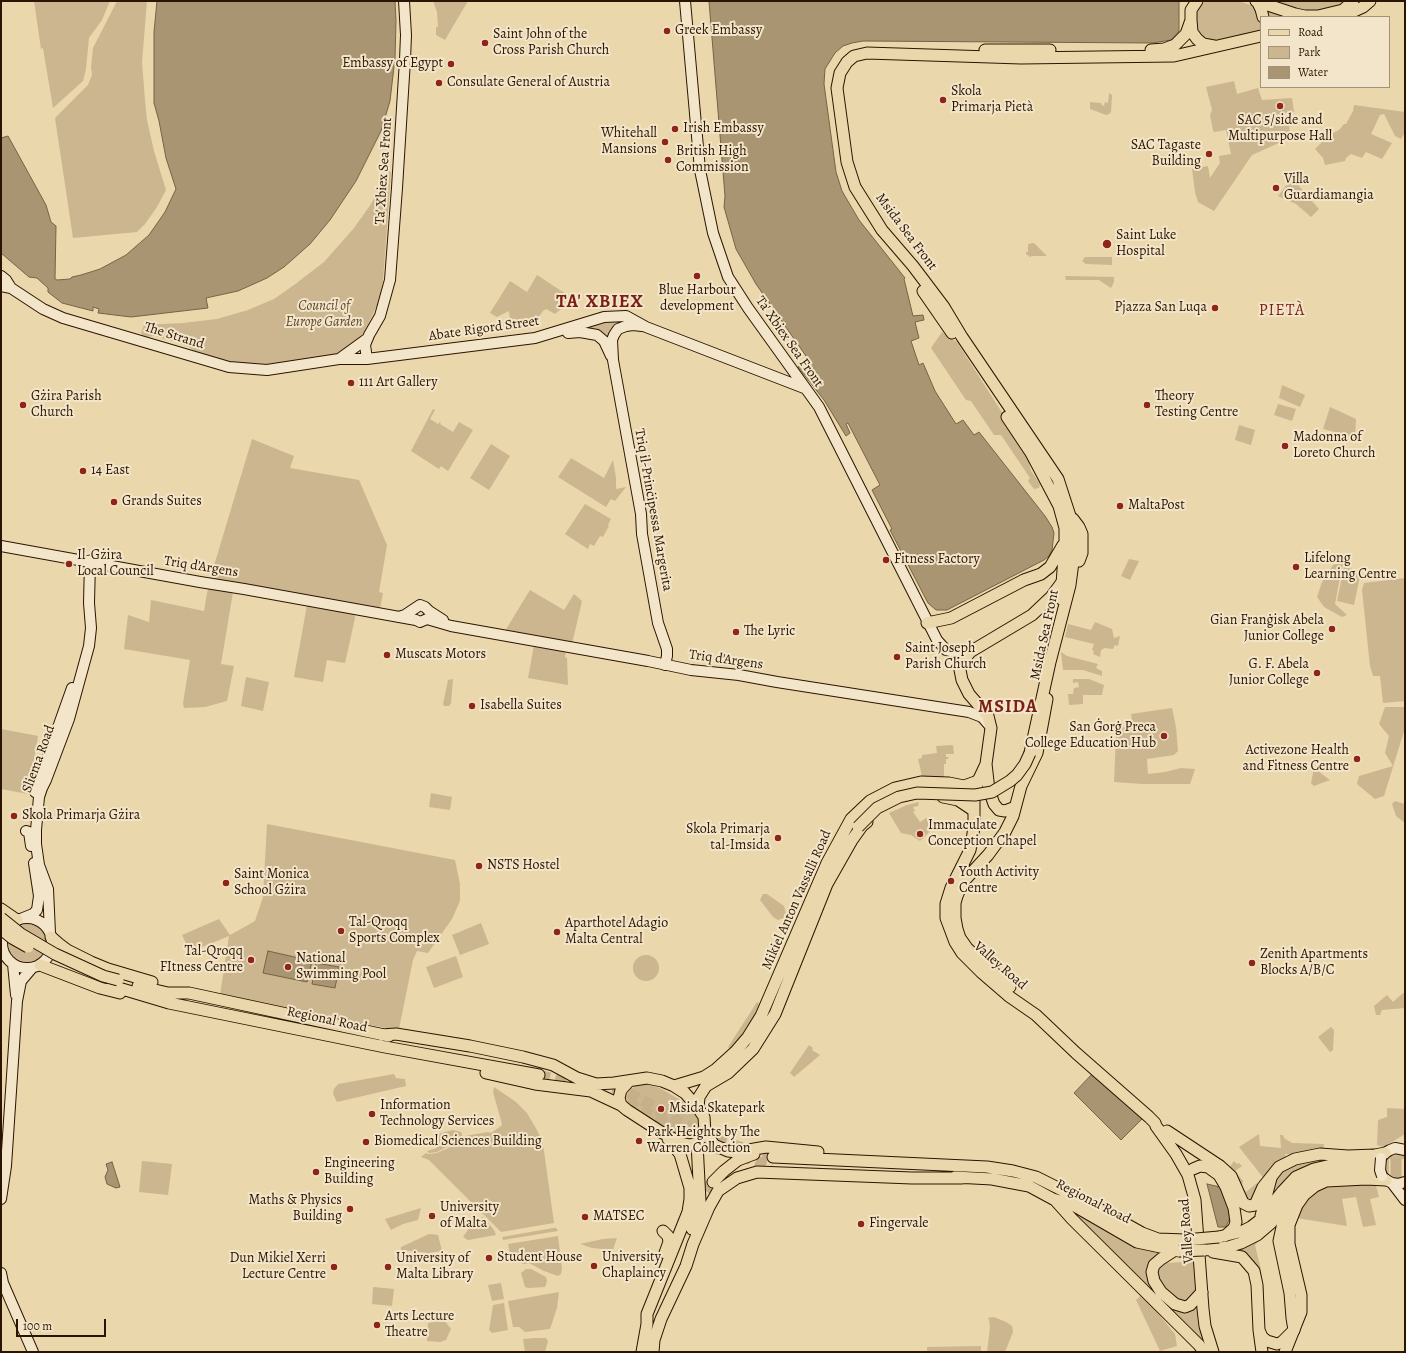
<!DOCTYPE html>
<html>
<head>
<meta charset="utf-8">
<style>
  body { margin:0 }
  #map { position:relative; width:1406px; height:1353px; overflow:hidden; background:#ebd7ac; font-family:Alegreya,serif }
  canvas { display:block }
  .frame { position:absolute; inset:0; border:2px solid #2c1500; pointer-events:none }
  .legend { position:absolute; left:1260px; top:16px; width:130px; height:72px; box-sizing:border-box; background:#f2e5c9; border:1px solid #a39279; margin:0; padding:5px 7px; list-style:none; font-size:12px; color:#2c1500 }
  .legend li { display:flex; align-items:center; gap:8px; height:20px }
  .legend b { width:20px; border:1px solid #a39279 }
  .scale { position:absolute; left:16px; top:1319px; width:90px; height:18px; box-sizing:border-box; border:2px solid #2c1500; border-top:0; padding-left:5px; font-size:12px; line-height:14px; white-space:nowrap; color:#2c1500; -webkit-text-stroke:3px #f2e5c9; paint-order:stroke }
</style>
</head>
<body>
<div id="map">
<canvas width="1406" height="1353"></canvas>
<div class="frame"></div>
<ul class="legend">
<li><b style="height:5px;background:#ebd7ac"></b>Road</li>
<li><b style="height:11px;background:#cbb68f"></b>Park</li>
<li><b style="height:11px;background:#aa9572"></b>Water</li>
</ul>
<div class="scale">100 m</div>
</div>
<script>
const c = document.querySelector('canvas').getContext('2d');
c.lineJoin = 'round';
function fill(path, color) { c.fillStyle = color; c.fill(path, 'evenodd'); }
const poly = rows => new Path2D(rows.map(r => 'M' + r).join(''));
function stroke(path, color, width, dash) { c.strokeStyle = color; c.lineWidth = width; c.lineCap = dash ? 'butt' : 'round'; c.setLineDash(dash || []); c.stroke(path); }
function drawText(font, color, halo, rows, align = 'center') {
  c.font = font + ' Alegreya,serif'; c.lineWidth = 4; c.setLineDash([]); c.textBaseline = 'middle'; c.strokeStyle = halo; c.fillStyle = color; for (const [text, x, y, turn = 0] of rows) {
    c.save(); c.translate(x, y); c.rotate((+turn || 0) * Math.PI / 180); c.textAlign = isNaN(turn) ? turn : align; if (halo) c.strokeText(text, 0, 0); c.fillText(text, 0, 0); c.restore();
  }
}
fill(poly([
  [34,1,110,1,102,20,89,38,86,69,83,81,53,108,43,48,41,49],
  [117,1,147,1,142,62,145,100,147,120,154,151,166,190,157,207,145,224,137,232,73,238,55,118,88,85,92,75,91,67,93,48],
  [433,1,468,1,445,40,436,35,436,27,438,27,437,12],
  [1208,1,1238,1,1289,17,1261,17,1261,32,1212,43,1199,36,1196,31,1195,15,1200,4],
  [1274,1,1348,1,1340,9,1318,11,1301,10],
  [1234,81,1237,94,1258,88,1262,100,1292,98,1294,112,1267,116,1269,125,1289,121,1290,140,1288,139,1252,155,1214,211,1198,202,1195,192,1192,169,1208,166,1210,178,1220,163,1219,156,1231,154,1226,130,1214,132,1213,130,1210,115,1212,110,1206,87],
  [1109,93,1112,95,1111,112,1109,114,1106,115,1090,109,1090,102,1101,103,1102,105,1104,106,1105,102,1108,103],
  [1354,105,1405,112,1405,132,1401,139,1395,136,1384,114,1380,115,1371,134,1392,143,1382,159,1366,152,1362,158,1351,154,1346,158,1345,161,1325,165,1323,158,1315,149,1327,137,1330,137,1331,134,1339,130,1344,124,1346,124,1353,111],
  [389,171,391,172,383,281,380,300,364,332,358,340,344,352,331,356,266,367,228,362,199,354,189,347,179,343,155,336,144,337,141,333,144,325,183,323,217,319,248,310,274,299,294,285,324,262,354,228,371,204],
  [1292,178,1319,209,1311,217,1296,204,1278,196],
  [1034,243,1047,256,1032,256,1030,257,1026,254,1026,252,1028,252,1028,244],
  [1085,257,1112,257,1112,265,1086,264,1082,261],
  [537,275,569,296,561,309,555,314,546,309,543,311,532,326,511,329,509,311,497,317,490,313,510,281,527,292],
  [1065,276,1114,277,1114,282,1111,288,1099,280,1066,280],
  [604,320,628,321,629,324,610,344,586,328],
  [942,332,957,342,1026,450,1031,471,1040,484,1039,488,1034,489,1028,481,1030,478,1001,435,994,435,971,401,966,400,931,348],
  [1282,385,1305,395,1300,407,1279,398],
  [1278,404,1296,409,1292,421,1274,415],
  [1330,407,1356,419,1355,437,1323,429],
  [433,409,435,410,430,419,438,424,440,422,441,422,440,424,453,432,459,422,473,430,448,471,441,466,439,469,411,451],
  [1239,425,1255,430,1251,445,1235,440],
  [252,439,294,456,290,468,359,480,387,545,379,592,383,593,380,609,210,579],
  [491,444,510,456,489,490,470,478],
  [571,458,604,478,613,460,616,478,616,489,626,487,615,501,611,499,606,507,558,477],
  [585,504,611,519,608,525,609,526,603,537,600,536,594,546,590,544,588,549,565,534],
  [1129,559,1139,561,1130,580,1121,576],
  [1345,561,1349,561,1342,567,1335,604,1347,615,1342,617,1324,607,1317,597,1322,582,1333,565],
  [1344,567,1361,571,1354,605,1337,601],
  [1405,578,1405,701,1383,703,1380,676,1373,676,1370,666,1362,590,1364,583],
  [208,588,233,592,221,664,234,666,227,701,205,707,184,708,183,703,190,660,124,649,128,615,149,622,151,600,204,611],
  [530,590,564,610,574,594,582,601,572,644,505,631],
  [307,605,354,613,355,618,345,663,327,660,323,682,294,677],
  [1095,622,1112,629,1114,638,1120,636,1118,646,1115,645,1113,649,1105,648,1101,650,1100,657,1093,654,1094,651,1092,650,1094,644,1065,637,1068,624,1091,630],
  [534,645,566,651,565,657,567,658,568,685,528,678],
  [1061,652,1067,656,1098,664,1096,668,1102,671,1102,676,1083,670,1063,670],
  [246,677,269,682,263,711,241,706],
  [453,679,451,703,449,706,444,706,443,704,448,680],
  [1073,679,1089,679,1104,685,1102,695,1083,695,1083,704,1069,705,1068,694,1073,694,1074,688,1079,687,1078,682,1073,683],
  [1385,707,1405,707,1405,728,1384,796,1375,799,1357,784,1359,776,1393,766,1385,753,1389,736,1379,724],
  [1172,708,1176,727,1178,751,1174,755,1147,759,1148,774,1165,772,1181,768,1195,769,1190,784,1142,784,1114,782,1116,735,1119,728,1133,726,1131,714],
  [1,729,38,736,28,794,1,789],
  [953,745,954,754,946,754,946,757,949,757,948,759,946,759,946,764,944,764,944,777,923,780,918,759,922,758,922,755,937,753,936,746],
  [1314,768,1330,780,1314,786,1311,783],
  [431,793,452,797,450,810,429,807],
  [1395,801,1405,804,1405,823,1396,816,1392,804],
  [919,802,918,806,913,807,915,811,913,812,920,822,926,818,930,819,931,817,932,818,931,821,934,824,931,828,932,829,920,841,911,835,901,833,889,813,907,805],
  [267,824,455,860,460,884,460,901,452,919,428,953,417,951,413,960,399,1029,391,1029,220,995,229,936,190,952,182,935,219,919,230,935,255,921,263,897],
  [763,894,767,894,784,906,786,914,783,918,778,920,773,917,760,900],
  [481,923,489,944,460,955,452,935],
  '8 943a19 19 0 1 1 38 0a19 19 0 1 1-38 0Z',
  '633 968a13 13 0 1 1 26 0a13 13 0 1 1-26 0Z',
  [456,956,463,977,434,988,426,967],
  [1403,993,1405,994,1405,1008,1382,1010,1380,1015,1376,1015,1374,1006,1387,995,1393,1002],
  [757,1002,759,1003,758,1011,731,1050,728,1047],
  [1331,1027,1334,1030,1333,1050,1330,1052,1318,1037],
  [809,1045,813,1048,812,1050,820,1055,794,1077,790,1073],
  [394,1074,396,1078,405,1079,406,1086,337,1102,333,1094,334,1089,338,1084],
  [642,1083,660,1088,682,1101,700,1117,701,1128,697,1135,690,1139,681,1138,629,1106,626,1097,630,1091,635,1086],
  [494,1087,516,1102,527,1113,537,1130,542,1141,544,1151,554,1223,501,1232,429,1160,421,1157,426,1153,429,1154,437,1153,446,1149,462,1141,465,1136,488,1132,491,1133,501,1126,502,1124,493,1092],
  [1387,1108,1405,1109,1405,1134,1384,1147,1377,1145,1378,1120,1387,1117],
  [453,1130,461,1132,463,1137,460,1140,437,1152,429,1153,427,1151,437,1148,434,1135],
  [1259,1134,1260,1146,1281,1148,1280,1135,1283,1135,1284,1138,1292,1143,1324,1144,1323,1151,1293,1155,1285,1154,1286,1158,1265,1180,1239,1147],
  [1398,1153,1405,1156,1405,1180,1399,1183,1384,1175,1385,1160,1387,1157,1394,1154],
  [1389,1159,1404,1159,1405,1176,1389,1176],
  [1339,1158,1321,1161,1304,1168,1270,1201,1274,1179,1295,1160],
  [142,1161,172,1164,168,1195,139,1192],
  [1234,1161,1237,1164,1239,1163,1242,1166,1235,1171,1243,1181,1242,1187,1246,1192,1257,1183,1258,1190,1249,1203,1229,1168],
  [1375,1182,1379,1197,1370,1199,1376,1225,1363,1227,1356,1197,1342,1199,1347,1226,1296,1218,1307,1196,1330,1183],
  [421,1208,418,1220,403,1224,391,1230,385,1219],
  [1073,1212,1141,1248,1159,1253,1151,1263,1151,1281,1192,1309,1198,1306,1207,1345,1203,1347],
  [483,1217,494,1230,496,1235,468,1240,463,1237,474,1221],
  [553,1228,556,1228,558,1231,503,1240,502,1237],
  [1270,1230,1255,1245,1261,1270,1264,1291,1262,1291,1259,1273,1232,1251],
  [429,1234,438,1235,442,1251,429,1253,401,1250,401,1247],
  [558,1236,562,1269,561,1274,558,1276,544,1271,529,1263,524,1264,511,1260,508,1244],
  [617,1238,611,1255,608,1252,602,1249,592,1248,580,1244,603,1239],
  [1197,1261,1197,1294,1194,1298,1182,1303,1166,1292,1157,1276,1158,1271,1167,1263],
  [526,1269,531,1269,546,1277,547,1281,545,1287,528,1288,525,1287,521,1273],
  [501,1283,504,1299,492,1301,488,1285],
  [373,1287,394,1289,392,1306,372,1304],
  [559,1292,557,1308,550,1329,525,1332,519,1327,513,1327,508,1301],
  [1142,1294,1175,1334,1177,1346,1160,1351,1136,1300],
  [504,1303,508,1330,492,1333,489,1330,493,1305],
  [994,1317,1006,1322,1012,1326,1013,1332,1005,1352,987,1352,990,1327,989,1319,987,1318],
  [444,1320,451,1329,446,1340,440,1342,427,1341,428,1323],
  [535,1338,546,1338,548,1341,545,1352,525,1352,523,1339],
  [981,1346,981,1352,927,1352,927,1347]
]), '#cbb68f');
const water = poly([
  [157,1,395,1,396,21,395,58,390,101,381,131,356,181,330,220,310,244,284,267,267,278,238,291,206,298,208,308,131,317,98,313,99,309,93,307,93,311,62,303,48,292,48,288,37,278,29,277,1,253,1,138,8,136,46,205,51,222,56,226,55,279,57,280,70,279,72,277,81,275,100,269,126,255,149,235,165,212,176,189,166,158,159,121,154,103,154,32,157,1],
  [709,1,1179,1,1179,31,1171,40,1152,43,863,41,852,43,843,46,835,53,825,69,824,84,836,172,842,191,859,220,905,278,904,279,913,316,923,315,924,320,915,322,919,338,911,341,919,365,923,363,935,391,956,424,963,420,974,435,979,432,1045,516,1052,527,1054,533,1052,550,1049,556,1044,560,947,610,936,610,928,603,890,530,892,529,872,490,880,485,848,423,846,424,850,433,846,436,824,400,798,367,808,359,756,284,736,249,724,207,725,196,709,1],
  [268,951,312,961,307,982,263,973,268,951],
  [316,963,339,967,335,988,312,984,316,963],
  [1094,1072,1142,1119,1121,1140,1074,1093,1094,1072],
  [112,1162,120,1187,116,1188,107,1184,105,1177,108,1170,106,1164,112,1162],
  [1207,1184,1220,1187,1231,1215,1226,1227,1218,1227,1207,1184]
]);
fill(water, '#aa9572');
stroke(water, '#786244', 1);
stroke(poly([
  [539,1075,576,1086],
  [613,1087,626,1091,696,1131,720,1141,773,1157],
  [612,1096,621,1098,694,1139,720,1150],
  [740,1156,772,1166],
  [1374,1164,1405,1164],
  [1374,1172,1405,1172],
  [698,1205,700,1198,713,1182]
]), '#c5b08a', 11, [11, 5.5]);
const secondary = poly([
  [685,1,700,170,713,233,728,277,748,308,819,407,937,640,946,650,955,652,970,652],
  [1,276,6,280,11,288],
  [1,286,11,288,43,309,63,318,229,367,267,370,339,359,367,359,535,338,604,317,626,316,646,327,804,388],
  [642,326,633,325,626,326,618,329,614,335,612,340,613,360,641,514,642,534,658,623,667,649,667,656,665,665],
  [568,333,580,332,597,335,604,341,611,356],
  [339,359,368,338],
  [367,359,365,345,369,335,380,316,390,280,397,188,405,60,406,35,404,1],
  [1,546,200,582,244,589,416,620,420,622,427,619,451,626,648,661,691,670,739,675,777,682,969,712,982,717,989,725],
  [398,617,405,615,420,605,425,607,429,611,443,620],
  [35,792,72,688],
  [26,831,29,832,31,846],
  [23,918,33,914,37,910,39,896,34,863],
  '2 943a25 25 0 1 1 50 0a25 25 0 1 1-50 0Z',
  [50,933,48,889,39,865,36,844,36,830,39,797,42,788,46,780,69,719,89,646,91,628,89,603,90,562],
  [13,964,16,995],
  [1381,1158,1385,1153,1390,1150,1395,1148,1405,1150],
  [1382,1176,1386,1180,1392,1183,1398,1184,1405,1182],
  [1392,1183,1405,1200],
  [1,1199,6,1166,17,1001,21,981,32,968],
  [1,1273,3,1283,33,1352]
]);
const primary = poly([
  [1062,582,1051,597,1032,615,970,652,960,666,960,670,962,680,969,694,988,716,991,728,986,764,978,781,974,800,974,827,972,840,970,850,951,888,946,904,946,918,955,942,962,953,981,972,1010,997,1036,1015,1076,1053,1149,1117,1155,1123,1156,1126,1176,1154,1188,1175,1195,1200,1203,1309,1205,1326,1213,1352],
  [986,764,989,790,994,804,999,810,1005,811,1015,807],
  [1010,987,967,948,960,938,957,929,955,918,955,903,957,896,963,882,988,855,1005,832,1013,816,1021,786,1037,753,1047,699],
  [1167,1131,1220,1166,1231,1176,1243,1203,1249,1206,1255,1205,1263,1187,1279,1167,1295,1159,1320,1154,1348,1156,1375,1155,1385,1153],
  [1285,1352,1301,1312,1301,1295,1289,1244,1289,1225,1297,1205,1304,1195,1315,1186,1326,1181,1366,1179,1386,1180]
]);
const trunk = poly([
  [1256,1,1295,14,1305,16,1318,16,1343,10,1353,1],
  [1257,1,1261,9,1263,17],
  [1341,17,1363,7,1370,1],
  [1191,20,1192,32,1197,39,1203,44,1214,46],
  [985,50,1050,50],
  [1151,50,1164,49,1175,45,1186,34,1191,20,1191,10,1197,1],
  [923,291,952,333],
  [1007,417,1031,453,1059,506,1065,528,1065,541,1061,599],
  [1073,519,1079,527,1082,534,1082,553,1079,561],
  [927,623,951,618,1024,580,1041,574,1050,567,1063,545],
  [1030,753,1050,662,1070,585,1075,547,1074,535,1070,516,1058,479,962,337,944,307,913,266,882,230,855,187,847,162,837,88,840,73,847,62,854,56,867,53,1021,58,1174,56,1261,36],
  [943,797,958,800,973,810],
  [1,909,17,920],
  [51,937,59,944,67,950,91,962,108,969,152,982],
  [40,965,100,988,120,993],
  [112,986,169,1003,385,1047,539,1075],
  [138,986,168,993,189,993,389,1036],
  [382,1035,396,1034,470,1046,523,1057,553,1065,577,1078,596,1084,614,1083,647,1078,662,1081,674,1086,685,1093,698,1108,704,1117,705,1132,697,1143,690,1145,681,1143,661,1132,627,1110,621,1105,619,1098,621,1090,629,1081],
  [486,1073,535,1084,591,1091,621,1105],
  [674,1086,704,1077,715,1070,736,1051,748,1037,761,1016,827,863,851,819,870,801,895,788,921,782,949,783,964,786,978,781],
  [698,1108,699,1097,706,1086,728,1073,753,1049,775,1014,827,884,852,840,862,826,867,822],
  [705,1132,714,1145,728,1151,737,1152,766,1147,818,1152],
  [773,1157,987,1167,1013,1171,1036,1177,1092,1205,1142,1233,1158,1239,1185,1240],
  [1193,1169,1200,1166,1208,1167,1219,1175,1226,1187,1234,1208,1236,1222,1234,1228,1225,1236],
  [955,1177,992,1179,1029,1186,1053,1199,1073,1205,1137,1242,1179,1251],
  [713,1182,724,1171,738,1160,754,1154],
  [1055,1200,1072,1219,1199,1345,1204,1352],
  [1261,1216,1271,1178],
  [692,1229,700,1201,697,1143],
  [663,1231,668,1236,669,1242,665,1253],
  [1219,1237,1243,1231,1251,1227,1260,1220,1282,1192,1296,1177,1314,1169,1331,1165,1374,1164],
  [1175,1250,1161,1259,1154,1265,1152,1272,1154,1281,1161,1292,1175,1304,1185,1307,1190,1305,1202,1292],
  [1204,1250,1228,1247,1241,1243,1257,1235,1271,1223,1302,1184,1315,1178,1335,1172,1374,1172],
  [1213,1252,1242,1257,1254,1271,1257,1285,1259,1330,1262,1352],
  [1259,1330,1262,1337,1267,1341,1277,1344,1282,1342,1294,1330,1292,1318,1290,1293,1279,1241,1284,1218,1288,1206],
  [642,1352,647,1324,647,1314,688,1212,690,1199,690,1188,680,1154,668,1139],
  [653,1352,654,1340,661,1319,686,1266,693,1244,709,1207,718,1191,737,1178,757,1172,912,1178,962,1178]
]);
stroke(secondary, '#2c1500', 12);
stroke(primary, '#2c1500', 13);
stroke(trunk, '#2c1500', 13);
stroke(secondary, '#f2e5c9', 10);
stroke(primary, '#ebd7ac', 11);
stroke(trunk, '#ebd7ac', 11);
const secondaryBridge = poly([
  [1381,1158,1380,1170,1382,1176]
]);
const trunkBridge = poly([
  [858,827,877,808,899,797,917,793,975,795,992,792,1010,781,1017,775,1025,764,1030,753],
  [1,918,21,934,55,954,103,976,118,980],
  [1,929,12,938,28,947],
  [1185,1240,1219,1237],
  [1179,1251,1204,1250]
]);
stroke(secondaryBridge, '#2c1500', 12, []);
stroke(trunkBridge, '#2c1500', 13, []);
stroke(secondaryBridge, '#f2e5c9', 10);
stroke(trunkBridge, '#ebd7ac', 11);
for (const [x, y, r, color] of [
  [667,31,4,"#8f2418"],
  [485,43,4,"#8f2418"],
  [451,64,4,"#8f2418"],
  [439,83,4,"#8f2418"],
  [943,100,4,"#8f2418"],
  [1280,106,4,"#8f2418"],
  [675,129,4,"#8f2418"],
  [665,142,4,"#8f2418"],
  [1209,154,4,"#8f2418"],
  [668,160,4,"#8f2418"],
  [1276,188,4,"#8f2418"],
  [1107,244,5,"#8f2418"],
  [697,276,4,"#8f2418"],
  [1215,308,4,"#8f2418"],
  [351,383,4,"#8f2418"],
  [23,405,4,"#8f2418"],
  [1147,405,4,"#8f2418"],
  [1285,446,4,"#8f2418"],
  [83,471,4,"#8f2418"],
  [114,502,4,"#8f2418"],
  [1120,506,4,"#8f2418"],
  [886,560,4,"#8f2418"],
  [69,564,4,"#8f2418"],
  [1296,567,4,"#8f2418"],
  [1332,629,4,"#8f2418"],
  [736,632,4,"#8f2418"],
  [387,655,4,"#8f2418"],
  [897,657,4,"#8f2418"],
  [1317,673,4,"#8f2418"],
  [472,706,4,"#8f2418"],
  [1164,736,4,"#8f2418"],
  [1357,759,4,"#8f2418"],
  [14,816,4,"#8f2418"],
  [920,834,4,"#8f2418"],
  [778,838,4,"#8f2418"],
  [479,866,4,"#8f2418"],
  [951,881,4,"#8f2418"],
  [226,883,4,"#8f2418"],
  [341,931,4,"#8f2418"],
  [557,932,4,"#8f2418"],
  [251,960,4,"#8f2418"],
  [1252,963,4,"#8f2418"],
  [288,967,4,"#8f2418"],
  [661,1109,4,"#8f2418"],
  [372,1114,4,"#8f2418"],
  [639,1141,4,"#8f2418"],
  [366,1142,4,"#8f2418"],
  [316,1172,4,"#8f2418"],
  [350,1209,4,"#8f2418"],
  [432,1216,4,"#8f2418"],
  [585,1217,4,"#8f2418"],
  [861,1224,4,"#8f2418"],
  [489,1258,4,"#8f2418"],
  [594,1266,4,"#8f2418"],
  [334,1267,4,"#8f2418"],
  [388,1267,4,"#8f2418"],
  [377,1325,4,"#8f2418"]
]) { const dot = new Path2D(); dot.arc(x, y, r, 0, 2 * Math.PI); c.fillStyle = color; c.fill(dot); stroke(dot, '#f2e5c9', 1.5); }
drawText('14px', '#2c1500', '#f2e5c9', [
  ["Greek Embassy",675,31],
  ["Saint John of the",493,35],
  ["Cross Parish Church",493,51],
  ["Embassy of Egypt",443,64,"right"],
  ["Consulate General of Austria",447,83],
  ["Skola",951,92],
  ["Primarja Pietà",951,108],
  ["SAC 5/side and",1280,121,"center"],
  ["Multipurpose Hall",1280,137,"center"],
  ["Irish Embassy",683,129],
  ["Whitehall",657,134,"right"],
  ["Mansions",657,150,"right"],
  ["SAC Tagaste",1201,146,"right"],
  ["Building",1201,162,"right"],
  ["British High",676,152],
  ["Commission",676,168],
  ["Villa",1284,180],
  ["Guardiamangia",1284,196],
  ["Saint Luke",1116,236],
  ["Hospital",1116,252],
  ["Blue Harbour",697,291,"center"],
  ["development",697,307,"center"],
  ["Pjazza San Luqa",1207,308,"right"],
  ["111 Art Gallery",359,383],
  ["Gżira Parish",31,397],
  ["Church",31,413],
  ["Theory",1155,397],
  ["Testing Centre",1155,413],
  ["Madonna of",1293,438],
  ["Loreto Church",1293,454],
  ["14 East",91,471],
  ["Grands Suites",122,502],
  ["MaltaPost",1128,506],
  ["Il-Gżira",77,556],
  ["Local Council",77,572],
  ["Lifelong",1304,559],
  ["Learning Centre",1304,575],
  ["Fitness Factory",894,560],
  ["Gian Franġisk Abela",1324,621,"right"],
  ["Junior College",1324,637,"right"],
  ["The Lyric",744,632],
  ["Saint Joseph",905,649],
  ["Parish Church",905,665],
  ["Muscats Motors",395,655],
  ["G. F. Abela",1309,665,"right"],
  ["Junior College",1309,681,"right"],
  ["Isabella Suites",480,706],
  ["San Ġorġ Preca",1156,728,"right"],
  ["College Education Hub",1156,744,"right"],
  ["Activezone Health",1349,751,"right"],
  ["and Fitness Centre",1349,767,"right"],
  ["Skola Primarja Gżira",22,816],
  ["Immaculate",928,826],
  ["Conception Chapel",928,842],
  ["Skola Primarja",770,830,"right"],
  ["tal-Imsida",770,846,"right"],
  ["NSTS Hostel",487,866],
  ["Youth Activity",959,873],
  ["Centre",959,889],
  ["Saint Monica",234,875],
  ["School Gżira",234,891],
  ["Tal-Qroqq",349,923],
  ["Sports Complex",349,939],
  ["Aparthotel Adagio",565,924],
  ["Malta Central",565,940],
  ["Tal-Qroqq",243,952,"right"],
  ["FItness Centre",243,968,"right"],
  ["Zenith Apartments",1260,955],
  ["Blocks A/B/C",1260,971],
  ["National",296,959],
  ["Swimming Pool",296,975],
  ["Information",380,1106],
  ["Technology Services",380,1122],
  ["Msida Skatepark",669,1109],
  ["Park Heights by The",647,1133],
  ["Warren Collection",647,1149],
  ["Biomedical Sciences Building",374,1142],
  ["Engineering",324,1164],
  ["Building",324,1180],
  ["Maths & Physics",342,1201,"right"],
  ["Building",342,1217,"right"],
  ["University",440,1208],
  ["of Malta",440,1224],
  ["MATSEC",593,1217],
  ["Fingervale",869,1224],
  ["Student House",497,1258],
  ["University",602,1258],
  ["Chaplaincy",602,1274],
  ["Dun Mikiel Xerri",326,1259,"right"],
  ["Lecture Centre",326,1275,"right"],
  ["University of",396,1259],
  ["Malta Library",396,1275],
  ["Arts Lecture",385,1317],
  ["Theatre",385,1333]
], 'left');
drawText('14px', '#2c1500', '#f2e5c9', [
  ["Ta' Xbiex Sea Front",384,171,-86],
  ["Msida Sea Front",906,232,53],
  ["Abate Rigord Street",484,329,-8],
  ["The Strand",174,336,17],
  ["Ta' Xbiex Sea Front",789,342,55],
  ["Triq il-Prinċipessa Margerita",653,510,80],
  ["Triq d'Argens",201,567,9],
  ["Msida Sea Front",1045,635,-78],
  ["Triq d'Argens",726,660,8],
  ["Sliema Road",39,759,-70],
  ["Mikiel Anton Vassalli Road",797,900,-66],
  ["Valley Road",1000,966,41],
  ["Regional Road",327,1020,12],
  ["Regional Road",1093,1202,27],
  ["Valley Road",1187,1231,-94]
]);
drawText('italic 14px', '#5c452b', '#f2e5c9', [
  ["Council of",324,307],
  ["Europe Garden",324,323]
]);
c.letterSpacing = '1px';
drawText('16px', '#7a1f14', '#f2e5c9', [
  ["PIETÀ",1282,311]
]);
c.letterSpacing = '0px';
c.letterSpacing = '1px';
drawText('bold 18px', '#7a1f14', '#f2e5c9', [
  ["TA' XBIEX",600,303],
  ["MSIDA",1008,708]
]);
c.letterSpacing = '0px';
</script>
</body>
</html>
